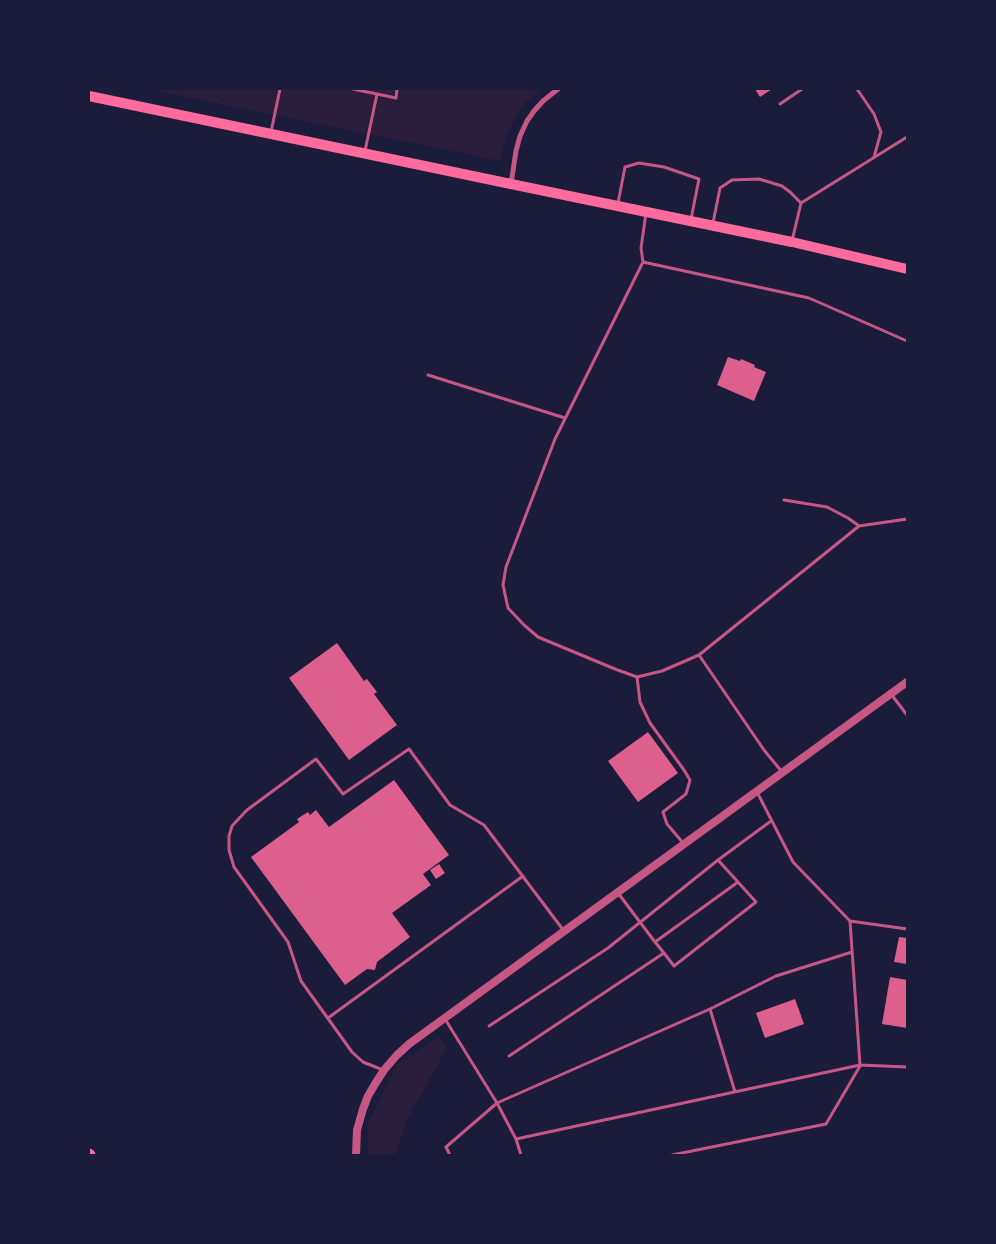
<!DOCTYPE html>
<html>
<head>
<meta charset="utf-8">
<style>
  body { margin:0 }
  #map { position:relative; width:996px; height:1244px; overflow:hidden; background:#1b1b3a; font-family:"Noto Serif",serif }
  canvas { display:block }
  .frame { position:absolute; inset:0; border:90px solid #1b1b3a; pointer-events:none }
</style>
</head>
<body>
<div id="map">
<canvas width="996" height="1244"></canvas>
<div class="frame"></div>
</div>
<script>
const c = document.querySelector('canvas').getContext('2d');
c.lineJoin = 'round';
function fill(path, color) { c.fillStyle = color; c.fill(path, 'evenodd'); }
const poly = rows => new Path2D(rows.map(r => 'M' + r).join(''));
function stroke(path, color, width, dash) { c.strokeStyle = color; c.lineWidth = width; c.lineCap = dash ? 'butt' : 'round'; c.setLineDash(dash || []); c.stroke(path); }
fill(poly([
  [147,89,542,89,522,106,506,137,500,161],
  [439,1037,447,1048,408,1118,395,1155,368,1155,368,1124,396,1065]
]), '#2a1e3b');
fill(poly([
  [755,89,772,89,760,97],
  [728,357,740,361,741,359,755,365,754,367,766,372,754,401,717,385],
  [337,643,364,681,367,679,377,692,374,694,397,725,349,760,289,678],
  [648,732,678,773,638,802,608,761],
  [394,780,449,855,423,874,431,885,392,913,410,937,377,962,375,970,367,969,345,985,251,857,299,822,297,819,308,812,310,815,316,810,329,827],
  [439,864,445,873,436,879,430,870],
  [899,937,907,938,907,964,894,962],
  [890,977,907,980,907,1028,882,1024],
  [795,999,804,1024,765,1038,756,1013]
]), '#dd5f8e');
stroke(poly([
  [353,89,377,94,365,151],
  [857,89,874,114,881,132,874,157],
  [377,94,396,98,397,89],
  [780,104,802,89],
  [271,132,280,89],
  [618,203,625,167,639,163,664,167,699,179,691,219],
  [646,213,641,248,643,262,809,298,907,341],
  [713,223,720,188,732,180,759,179,782,186,790,192,801,203],
  [792,241,801,203,907,137],
  [643,262,555,439,506,567,503,585,508,608,524,625,538,637,615,669,637,677,662,671,699,655,859,526,907,519],
  [428,375,565,418],
  [784,500,827,507,848,518,859,526],
  [699,655,764,750,782,772],
  [637,677,640,702,650,723,684,770,690,780,686,794,663,812,667,824,684,844],
  [891,694,907,715],
  [757,792,793,862,850,921,860,1065,907,1067],
  [618,893,655,942,738,882],
  [850,921,907,929],
  [655,942,664,953],
  [710,1009,735,1092],
  [328,1018,523,876],
  [445,1019,497,1103,516,1139,860,1065],
  [489,1026,608,948,718,860,771,821],
  [509,1056,664,953,674,966,756,902,718,860],
  [383,1070,363,1062,352,1052,301,981,288,942,234,867,229,850,229,836,232,826,247,810,316,759,343,794,409,749,450,805,484,825,564,931],
  [516,1139,521,1155],
  [450,1155,446,1147,497,1103,710,1009,776,976,852,952],
  [672,1155,826,1124,860,1066]
]), '#c65784', 3);
stroke(poly([
  [511,184,516,151,520,136,527,121,534,111,543,101,558,89]
]), '#c65784', 5);
stroke(poly([
  [356,1155,357,1130,363,1109,368,1096,375,1084,384,1070,397,1055,409,1044,907,682]
]), '#c65784', 8);
stroke(poly([
  [89,96,511,184,792,242,907,269]
]), '#ff6b9d', 10);
stroke(poly([
  [89,1154,90,1155]
]), '#ff6b9d', 11);
</script>
</body>
</html>
